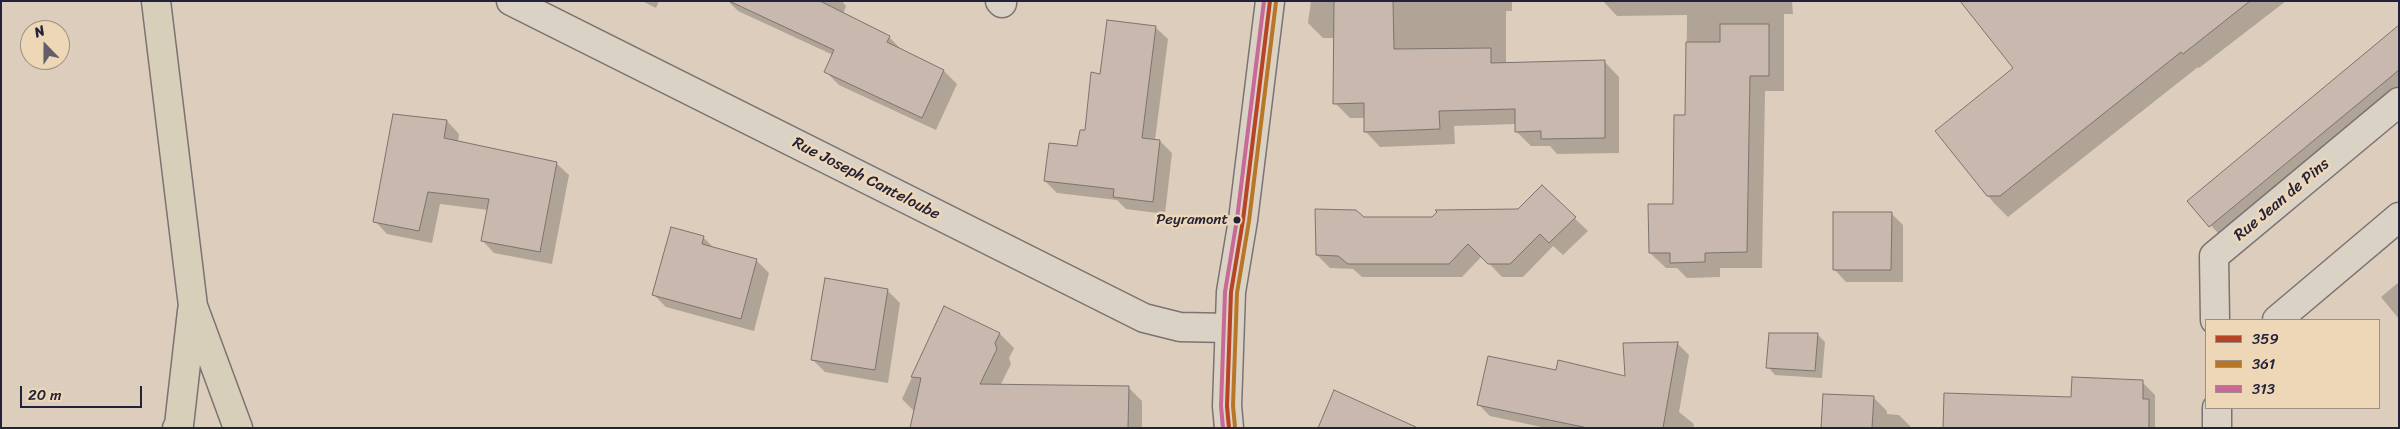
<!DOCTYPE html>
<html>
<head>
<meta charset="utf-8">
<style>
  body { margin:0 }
  #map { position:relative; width:2400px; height:429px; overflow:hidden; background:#ddcdbc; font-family:Sriracha,sans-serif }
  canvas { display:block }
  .frame { position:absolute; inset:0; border:2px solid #22223b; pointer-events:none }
  .legend { position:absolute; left:2205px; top:319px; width:175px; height:90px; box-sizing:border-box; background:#edd7b6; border:1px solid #9c8f85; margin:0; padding:6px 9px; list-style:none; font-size:15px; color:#22223b }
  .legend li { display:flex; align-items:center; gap:10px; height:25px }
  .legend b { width:25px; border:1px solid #9c8f85 }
  .north { position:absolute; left:20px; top:20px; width:50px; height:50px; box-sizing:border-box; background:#edd7b6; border:1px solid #9c8f85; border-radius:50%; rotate:338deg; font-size:14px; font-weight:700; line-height:20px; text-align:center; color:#22223b }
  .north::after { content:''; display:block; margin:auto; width:18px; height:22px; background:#635e68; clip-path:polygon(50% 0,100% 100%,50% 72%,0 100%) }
  .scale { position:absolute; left:20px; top:386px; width:122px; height:22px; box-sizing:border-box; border:2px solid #22223b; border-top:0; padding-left:6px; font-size:15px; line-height:18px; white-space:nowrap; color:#22223b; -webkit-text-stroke:4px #edd7b6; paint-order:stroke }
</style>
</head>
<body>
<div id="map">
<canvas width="2400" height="429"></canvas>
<div class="frame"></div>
<ul class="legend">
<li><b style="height:6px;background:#b74425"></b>359</li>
<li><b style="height:6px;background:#b87726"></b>361</li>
<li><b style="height:6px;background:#c96997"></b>313</li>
</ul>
<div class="north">N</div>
<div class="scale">20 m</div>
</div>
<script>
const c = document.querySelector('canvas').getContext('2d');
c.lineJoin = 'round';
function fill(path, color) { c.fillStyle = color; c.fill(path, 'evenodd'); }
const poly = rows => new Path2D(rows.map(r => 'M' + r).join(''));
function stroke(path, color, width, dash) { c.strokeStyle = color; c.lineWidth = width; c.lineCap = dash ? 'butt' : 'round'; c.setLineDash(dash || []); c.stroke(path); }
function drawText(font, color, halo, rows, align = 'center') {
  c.font = font + ' Sriracha,sans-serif'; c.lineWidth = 5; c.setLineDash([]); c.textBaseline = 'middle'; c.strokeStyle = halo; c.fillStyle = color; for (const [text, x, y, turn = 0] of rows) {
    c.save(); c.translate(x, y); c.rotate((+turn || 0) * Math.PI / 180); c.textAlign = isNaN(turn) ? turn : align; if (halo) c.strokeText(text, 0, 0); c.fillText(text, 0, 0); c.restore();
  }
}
fill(poly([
  [642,1,659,1,656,8],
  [728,1,842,1,846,6,843,14,889,37,902,50,944,71,957,84,936,130,839,85,826,72,833,55,738,11],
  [1311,1,1512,1,1512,11,1506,11,1506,63,1604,61,1619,77,1619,153,1557,154,1550,146,1531,146,1516,131,1516,124,1454,126,1455,144,1380,147,1365,131,1365,118,1350,118,1335,103,1335,38,1323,38,1308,23],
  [1603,1,1792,1,1793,14,1784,14,1784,91,1765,91,1762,268,1720,268,1720,277,1687,278,1677,268,1666,268,1650,253,1675,205,1686,116,1687,15,1617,16],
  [1962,1,2286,1,2199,68,2198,67,2008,217,1993,202,1937,131,2015,69],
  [2399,26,2399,99,2226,242,2189,201],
  [1155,27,1168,39,1155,140,1160,141,1172,153,1165,214,1126,209,1117,200,1057,193,1045,181,1078,148,1086,132,1102,75],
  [394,115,447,121,459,134,458,142,556,163,569,175,552,264,494,253,482,240,488,210,440,204,432,243,387,234,375,221],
  [1542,187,1588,231,1563,255,1553,246,1523,277,1502,277,1482,256,1462,277,1362,277,1353,269,1330,268,1317,255,1363,218,1432,218,1519,210],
  [1891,213,1903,225,1903,282,1846,282,1834,269],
  [703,237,715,249,756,260,769,273,754,331,666,307,653,294],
  [2399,282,2399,319,2381,297],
  [887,290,900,303,888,383,825,372,812,359],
  [944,308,1000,334,1014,348,1009,358,1011,364,1000,386,1128,387,1142,401,1142,428,912,428,915,412,902,399],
  [1818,335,1825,342,1822,378,1775,375,1768,367],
  [1677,343,1689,355,1679,412,1694,424,1693,428,1546,428,1490,416,1478,404,1557,371,1627,378],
  [2142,382,2155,395,2155,428,1944,428],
  [1874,398,1887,411,1887,414,1899,415,1912,428,1822,428]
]), '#0003');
const building = poly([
  [729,1,820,1,890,36,887,42,944,70,922,118,824,72,834,50,729,1],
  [1334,1,1393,1,1394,49,1491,48,1491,63,1605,60,1605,138,1541,139,1541,131,1515,132,1515,109,1439,111,1440,129,1364,132,1364,103,1333,104,1334,1],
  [1960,1,2250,1,2183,54,2181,52,2000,196,1987,196,1935,131,2013,68,1960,1],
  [1107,20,1156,26,1142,138,1160,140,1153,202,1113,197,1114,189,1044,181,1049,143,1077,146,1080,130,1085,130,1091,72,1100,74,1107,20],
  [1720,24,1769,24,1769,76,1750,76,1747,252,1705,253,1705,262,1670,263,1670,253,1649,253,1648,204,1673,204,1674,115,1685,115,1686,42,1720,42,1720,24],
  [2399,25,2399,70,2209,227,2187,201,2399,25],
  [393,114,447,120,444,138,557,162,540,252,481,241,489,199,428,192,419,231,373,222,393,114],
  [1542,185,1576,217,1549,243,1540,234,1510,264,1488,264,1468,244,1449,264,1348,264,1338,256,1316,255,1315,209,1356,210,1364,217,1432,217,1437,212,1435,210,1518,209,1542,185],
  [1833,212,1892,212,1891,270,1833,270,1833,212],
  [671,227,704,236,702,244,757,259,741,319,652,295,671,227],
  [825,278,888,289,875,370,811,360,825,278],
  [944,306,1000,333,995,343,997,349,980,384,1129,386,1128,428,910,428,921,378,911,377,944,306],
  [1769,333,1818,333,1815,371,1766,368,1769,333],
  [1678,342,1663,428,1588,428,1477,405,1488,356,1556,370,1558,360,1625,376,1623,343,1678,342],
  [2072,377,2143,380,2143,399,2149,399,2149,428,1943,428,1944,393,2071,397,2072,377],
  [1334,390,1418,428,1318,428,1334,390],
  [1823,394,1874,396,1872,428,1821,428,1823,394]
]);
fill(building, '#c8b8ad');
stroke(building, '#7b7371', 1);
const street = poly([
  [511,1,1144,318,1180,327,1229,328],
  [1000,1,1002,3],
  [2215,320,2214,256,2399,102],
  [2277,320,2399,217],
  [2217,408,2217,428]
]);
const secondary = poly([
  [1229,428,1227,406,1231,292,1243,220,1270,1]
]);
const highway = poly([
  [156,1,193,306,238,428],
  [177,428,179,425,192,311]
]);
stroke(street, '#7b7371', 31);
stroke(secondary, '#7b7371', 31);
stroke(highway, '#7b7371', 31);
stroke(street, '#dbd2c6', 28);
stroke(secondary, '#dbd2c6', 28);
stroke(highway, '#d8cfbb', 28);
stroke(poly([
  [1229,428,1227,406,1231,292,1243,220,1270,1]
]), '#b74425', 4);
stroke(poly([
  [1235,427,1233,406,1237,293,1249,221,1276,2]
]), '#b87726', 4);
stroke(poly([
  [1223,428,1221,406,1225,292,1237,219,1264,1]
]), '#c96997', 4);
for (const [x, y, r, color] of [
  [1237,220,4.5,"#22223b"]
]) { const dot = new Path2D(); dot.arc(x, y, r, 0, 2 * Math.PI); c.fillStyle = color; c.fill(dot); stroke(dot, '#edd7b6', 2); }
drawText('15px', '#22223b', '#edd7b6', [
  ["Peyramont",1228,220]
], 'right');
drawText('16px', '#22223b', '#edd7b6', [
  ["Rue Joseph Canteloube",866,179,27],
  ["Rue Jean de Pins",2282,200,-40]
]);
</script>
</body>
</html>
